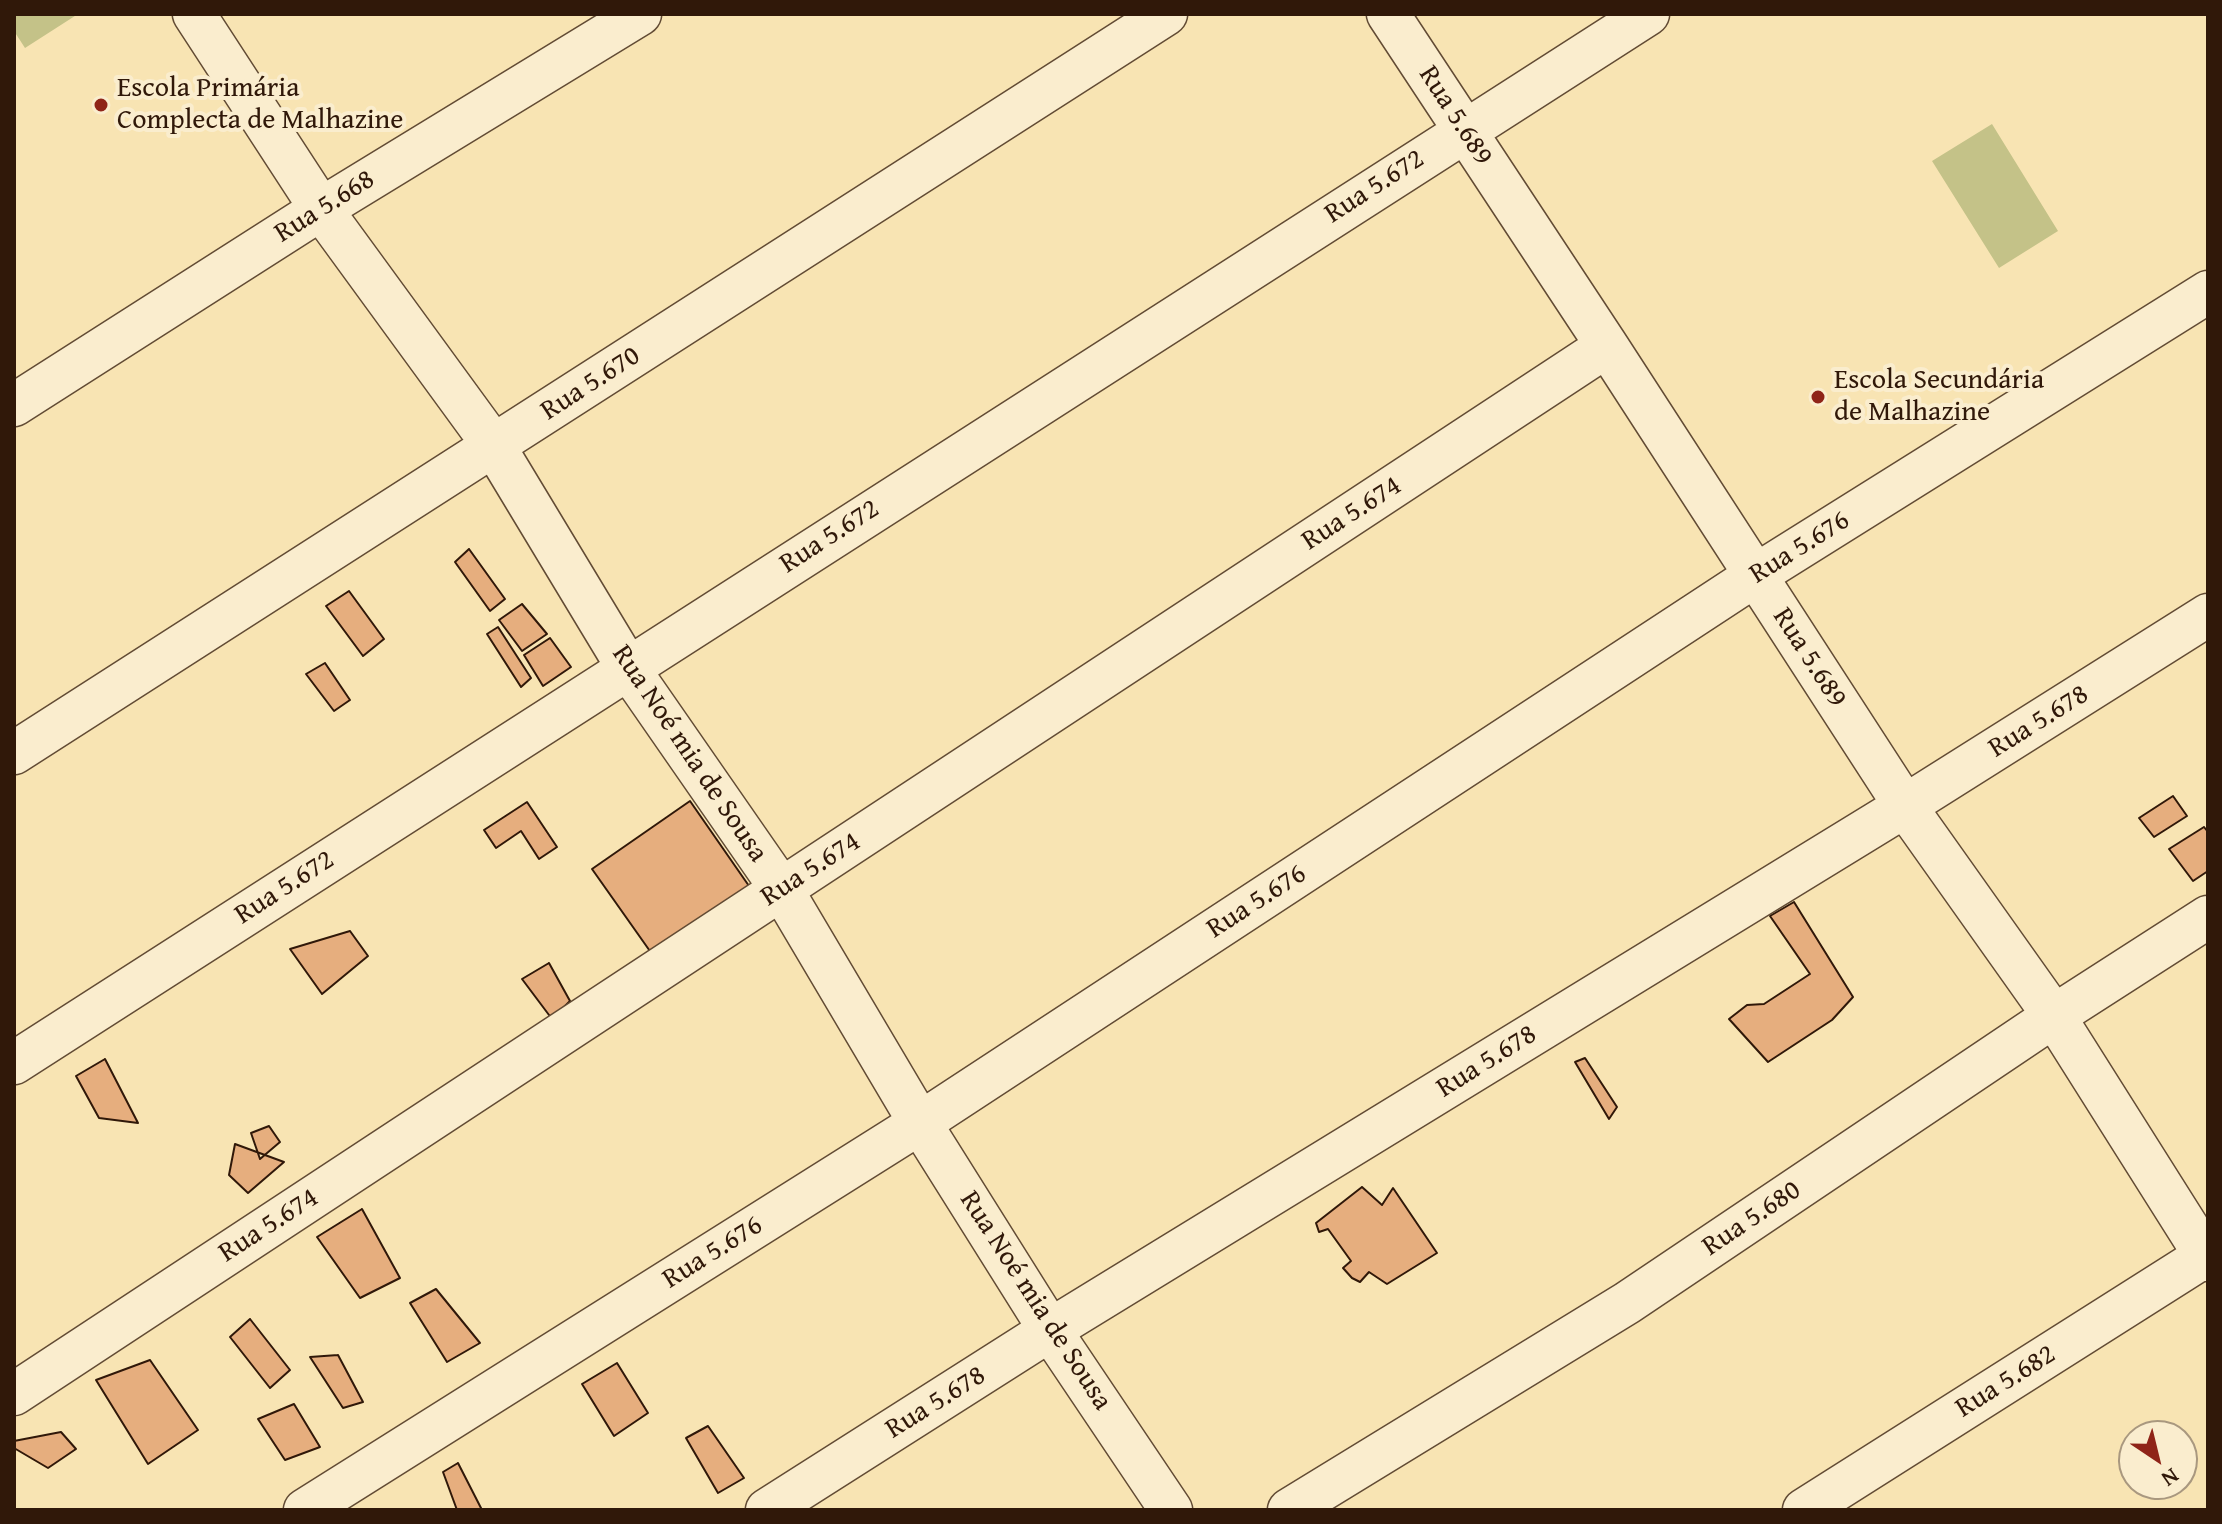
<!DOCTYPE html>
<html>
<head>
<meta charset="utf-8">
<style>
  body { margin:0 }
  #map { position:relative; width:2222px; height:1524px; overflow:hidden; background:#f8e4b3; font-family:"Gentium Book Plus",serif }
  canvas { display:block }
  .frame { position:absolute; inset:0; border:16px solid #301809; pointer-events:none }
  .north { position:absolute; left:2118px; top:1420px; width:80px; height:80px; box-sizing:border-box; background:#faedce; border:2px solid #a9987f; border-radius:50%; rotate:145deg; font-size:22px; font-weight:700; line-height:32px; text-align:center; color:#301809 }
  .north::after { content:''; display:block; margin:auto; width:28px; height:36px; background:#8f2418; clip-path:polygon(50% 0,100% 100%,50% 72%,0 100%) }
</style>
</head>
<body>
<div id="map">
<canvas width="2222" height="1524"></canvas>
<div class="frame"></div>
<div class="north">N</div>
</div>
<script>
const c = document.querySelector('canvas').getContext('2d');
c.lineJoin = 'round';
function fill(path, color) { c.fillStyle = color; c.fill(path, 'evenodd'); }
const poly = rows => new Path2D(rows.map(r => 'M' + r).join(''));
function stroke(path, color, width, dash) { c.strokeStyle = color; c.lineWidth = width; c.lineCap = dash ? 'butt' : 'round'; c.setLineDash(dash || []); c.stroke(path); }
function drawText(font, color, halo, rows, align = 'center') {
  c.font = font + ' "Gentium Book Plus",serif'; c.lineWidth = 8; c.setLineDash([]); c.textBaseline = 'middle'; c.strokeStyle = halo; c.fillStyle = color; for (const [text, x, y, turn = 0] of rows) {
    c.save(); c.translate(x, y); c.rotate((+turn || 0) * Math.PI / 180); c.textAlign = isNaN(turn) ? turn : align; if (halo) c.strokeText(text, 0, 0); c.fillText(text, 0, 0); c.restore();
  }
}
fill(poly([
  [14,14,78,14,25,48,14,31],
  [1992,124,2058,231,1999,268,1932,161]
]), '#c4c288');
const building = poly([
  [469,549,505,599,490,611,455,562,469,549],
  [349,591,384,639,363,656,326,606,349,591],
  [522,604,547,634,522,651,499,620,522,604],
  [498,627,531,678,521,687,487,634,498,627],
  [550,638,571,667,543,686,524,655,550,638],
  [325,663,350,700,334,711,306,674,325,663],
  [2173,796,2187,816,2154,837,2139,818,2173,796],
  [690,801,749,886,652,954,592,869,690,801],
  [527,802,557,847,539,859,521,831,496,848,484,830,527,802],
  [2204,827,2208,832,2208,871,2193,881,2169,849,2204,827],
  [1794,902,1853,997,1832,1020,1768,1062,1729,1019,1747,1005,1764,1004,1810,974,1770,916,1794,902],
  [350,931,368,956,322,994,290,949,350,931],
  [549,963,570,1001,552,1019,522,979,549,963],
  [1585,1058,1617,1107,1609,1119,1575,1062,1585,1058],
  [105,1059,138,1123,99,1118,76,1076,105,1059],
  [269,1126,280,1142,260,1159,251,1133,269,1126],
  [235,1144,284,1162,248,1193,229,1175,235,1144],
  [1362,1187,1382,1205,1393,1188,1437,1253,1387,1284,1369,1272,1360,1282,1352,1278,1343,1268,1351,1261,1328,1229,1319,1232,1316,1223,1362,1187],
  [362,1209,400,1278,360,1298,317,1237,362,1209],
  [436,1289,480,1343,447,1362,410,1303,436,1289],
  [250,1319,290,1370,270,1388,230,1337,250,1319],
  [338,1355,363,1402,343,1408,310,1357,338,1355],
  [150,1360,198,1430,148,1464,96,1380,150,1360],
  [617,1363,648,1413,614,1436,582,1384,617,1363],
  [294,1404,320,1447,285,1460,258,1419,294,1404],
  [708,1426,744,1478,718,1493,686,1438,708,1426],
  [61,1432,76,1449,48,1468,14,1448,14,1441,61,1432],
  [458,1463,482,1510,457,1510,443,1472,458,1463]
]);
fill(building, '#e6ae7e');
stroke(building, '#301809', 2);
const street = poly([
  [194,14,321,209,494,446,628,668,782,890,920,1123,1050,1330,1171,1510],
  [1388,14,1607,346,1905,806,2054,1016,2208,1260],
  [14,405,321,209,640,14],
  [14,753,1166,14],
  [14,1063,1648,14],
  [14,1394,1607,346],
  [305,1510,920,1123,1756,575,2208,292],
  [767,1510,1050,1330,1905,806,2208,615],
  [1289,1510,1627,1303,2054,1016,2208,917],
  [1804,1510,2208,1254]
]);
stroke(street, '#624b34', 45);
stroke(street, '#faedce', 42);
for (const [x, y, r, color] of [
  [101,105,8,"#8f2418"],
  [1818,397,8,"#8f2418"]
]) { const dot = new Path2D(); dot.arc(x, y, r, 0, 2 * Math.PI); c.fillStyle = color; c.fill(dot); stroke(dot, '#faedce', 3); }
drawText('28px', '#301809', '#faedce', [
  ["Escola Primária",117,89],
  ["Complecta de Malhazine",117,121],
  ["Escola Secundária",1834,381],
  ["de Malhazine",1834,413]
], 'left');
drawText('28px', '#301809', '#faedce', [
  ["Rua 5.689",1455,116,57],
  ["Rua 5.672",1375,187,-33],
  ["Rua 5.668",325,207,-32],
  ["Rua 5.670",591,384,-33],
  ["Rua 5.674",1352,514,-33],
  ["Rua 5.672",830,537,-33],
  ["Rua 5.676",1800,548,-32],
  ["Rua 5.689",1809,658,57],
  ["Rua 5.678",2039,722,-32],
  ["Rua Noé mia de Sousa",689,754,56],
  ["Rua 5.674",811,870,-33],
  ["Rua 5.672",285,888,-33],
  ["Rua 5.676",1257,902,-33],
  ["Rua 5.678",1487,1062,-32],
  ["Rua 5.680",1752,1219,-34],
  ["Rua 5.674",269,1226,-33],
  ["Rua 5.676",713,1253,-32],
  ["Rua Noé mia de Sousa",1035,1301,57],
  ["Rua 5.682",2006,1382,-32],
  ["Rua 5.678",936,1403,-32]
]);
</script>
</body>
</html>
